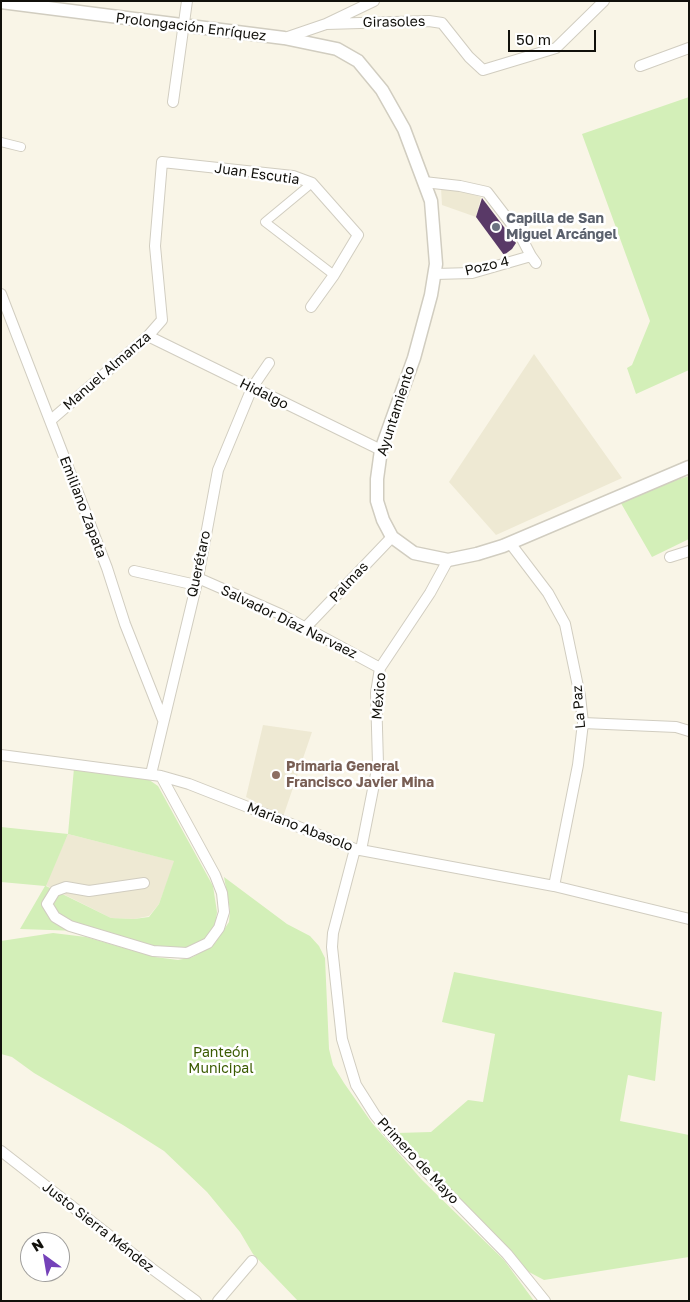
<!DOCTYPE html>
<html>
<head>
<meta charset="utf-8">
<style>
  body { margin:0 }
  #map { position:relative; width:690px; height:1302px; overflow:hidden; background:#f9f5e7; font-family:"Golos Text",sans-serif }
  canvas { display:block }
  .frame { position:absolute; inset:0; border:2px solid #11100b; pointer-events:none }
  .north { position:absolute; left:20px; top:1232px; width:50px; height:50px; box-sizing:border-box; background:#fff; border:1px solid #a09f9d; border-radius:50%; rotate:328deg; font-size:14px; font-weight:700; line-height:20px; text-align:center; color:#11100b }
  .north::after { content:''; display:block; margin:auto; width:18px; height:22px; background:#7542b9; clip-path:polygon(50% 0,100% 100%,50% 72%,0 100%) }
  .scale { position:absolute; left:508px; top:30px; width:88px; height:22px; box-sizing:border-box; border:2px solid #11100b; border-top:0; padding-left:6px; font-size:15px; line-height:18px; white-space:nowrap; color:#11100b; -webkit-text-stroke:4px #fff; paint-order:stroke }
</style>
</head>
<body>
<div id="map">
<canvas width="690" height="1302"></canvas>
<div class="frame"></div>
<div class="north">N</div>
<div class="scale">50 m</div>
</div>
<script>
const c = document.querySelector('canvas').getContext('2d');
c.lineJoin = 'round';
function fill(path, color) { c.fillStyle = color; c.fill(path, 'evenodd'); }
const poly = rows => new Path2D(rows.map(r => 'M' + r).join(''));
function stroke(path, color, width, dash) { c.strokeStyle = color; c.lineWidth = width; c.lineCap = dash ? 'butt' : 'round'; c.setLineDash(dash || []); c.stroke(path); }
function drawText(font, color, halo, rows, align = 'center') {
  c.font = font + ' "Golos Text",sans-serif'; c.lineWidth = 5; c.setLineDash([]); c.textBaseline = 'middle'; c.strokeStyle = halo; c.fillStyle = color; for (const [text, x, y, turn = 0] of rows) {
    c.save(); c.translate(x, y); c.rotate((+turn || 0) * Math.PI / 180); c.textAlign = isNaN(turn) ? turn : align; if (halo) c.strokeText(text, 0, 0); c.fillText(text, 0, 0); c.restore();
  }
}
fill(poly([
  [441,188,453,189,481,197,476,217,442,205],
  [534,354,622,478,496,535,449,482],
  [263,725,312,732,283,817,246,797],
  [68,834,175,861,159,904,149,916,134,919,111,918,45,885]
]), '#eee9d3');
fill(poly([
  [689,97,689,370,636,394,627,368,632,365,650,321,582,134],
  [689,476,689,539,652,557,618,498],
  [74,768,145,777,158,786,213,886,217,912,215,928,205,941,189,950,168,951,79,931,20,929,45,886,1,882,1,827,68,834],
  [68,834,174,861,159,904,149,917,134,919,111,918,46,886],
  [224,877,287,924,310,936,319,946,325,958,329,1049,333,1065,344,1083,372,1123,422,1180,504,1260,534,1301,298,1301,253,1254,240,1232,207,1192,164,1151,123,1125,34,1073,12,1057,1,1054,1,941,53,933,86,937,155,957,178,960,193,957,215,943,229,922,230,910],
  [454,972,662,1012,655,1081,628,1075,620,1121,689,1135,689,1257,544,1280,529,1272,397,1133,431,1132,468,1100,483,1102,495,1034,442,1022]
]), '#d3efb8');
fill(poly([
  [482,198,516,243,512,249,504,255,476,217]
]), '#593967');
const pedestrian = poly([
  [1,142,21,147],
  [312,183,265,222,334,275]
]);
const minor = poly([
  [326,24,429,21,442,23,469,57,483,70,556,48,604,1],
  [285,38,326,24,374,1],
  [640,66,689,48],
  [173,102,187,1],
  [424,182,460,186,487,192,520,235,531,256],
  [435,274,472,273,531,256,536,263],
  [1,294,107,568,125,624,163,720],
  [148,336,381,450],
  [51,420,148,336,162,320,155,246,162,162,293,176,312,183,358,235,334,275,311,307],
  [510,543,548,593,565,624,580,696,583,723,578,765,554,886],
  [670,557,689,551],
  [134,571,196,585],
  [198,578,280,614,380,668],
  [306,627,392,537],
  [583,723,676,727,689,731],
  [1,755,161,776,189,784,355,849,554,886,689,919],
  [151,774,198,578,218,470,252,388,269,363],
  [355,849,333,933,332,947,342,1039,356,1085,375,1115,398,1143,507,1254,545,1301],
  [361,850,378,764,376,693,380,668,430,593,448,560],
  [144,883,89,891,66,887,55,891,47,904,55,917,70,926,153,951,187,953,208,943,219,928,224,912,222,893,215,875,161,776],
  [1,1151,151,1268,196,1301],
  [218,1301,252,1261]
]);
const tertiary = poly([
  [1,2,284,38,337,49,358,61,382,90,404,129,431,201,436,264,431,295,414,358,381,450,377,479,377,501,383,520,392,537,414,553,448,560,477,554,503,546,689,467]
]);
stroke(pedestrian, '#d1cdc0', 10);
stroke(minor, '#d1cdc0', 12);
stroke(tertiary, '#d1cdc0', 15);
stroke(pedestrian, '#fff', 8);
stroke(minor, '#fff', 10);
stroke(tertiary, '#fff', 12);
for (const [x, y, r, color] of [
  [496,227,5,"#6b7280"],
  [276,775,5,"#8d6e63"]
]) { const dot = new Path2D(); dot.arc(x, y, r, 0, 2 * Math.PI); c.fillStyle = color; c.fill(dot); stroke(dot, '#fff', 2); }
drawText('14px', '#11100b', '#fff', [
  ["Girasoles",394,22,-1],
  ["Prolongación Enríquez",191,27,7],
  ["Juan Escutia",257,174,8],
  ["Pozo 4",487,266,-13],
  ["Manuel Almanza",107,371,-41],
  ["Hidalgo",264,394,26],
  ["Ayuntamiento",396,411,-72],
  ["Emiliano Zapata",83,507,69],
  ["Querétaro",199,564,-78],
  ["Palmas",349,582,-47],
  ["Salvador Díaz Narvaez",289,622,26],
  ["México",379,696,-85],
  ["La Paz",579,707,-95],
  ["Mariano Abasolo",300,827,21],
  ["Primero de Mayo",418,1161,47],
  ["Justo Sierra Méndez",98,1227,38]
]);
drawText('bold 14px', '#5b616d', '#fff', [
  ["Capilla de San",506,219],
  ["Miguel Arcángel",506,235]
], 'left');
drawText('bold 14px', '#785e54', '#fff', [
  ["Primaria General",286,767],
  ["Francisco Javier Mina",286,783]
], 'left');
drawText('14px', '#3a5b01', '#fff', [
  ["Panteón",221,1053],
  ["Municipal",221,1069]
]);
</script>
</body>
</html>
